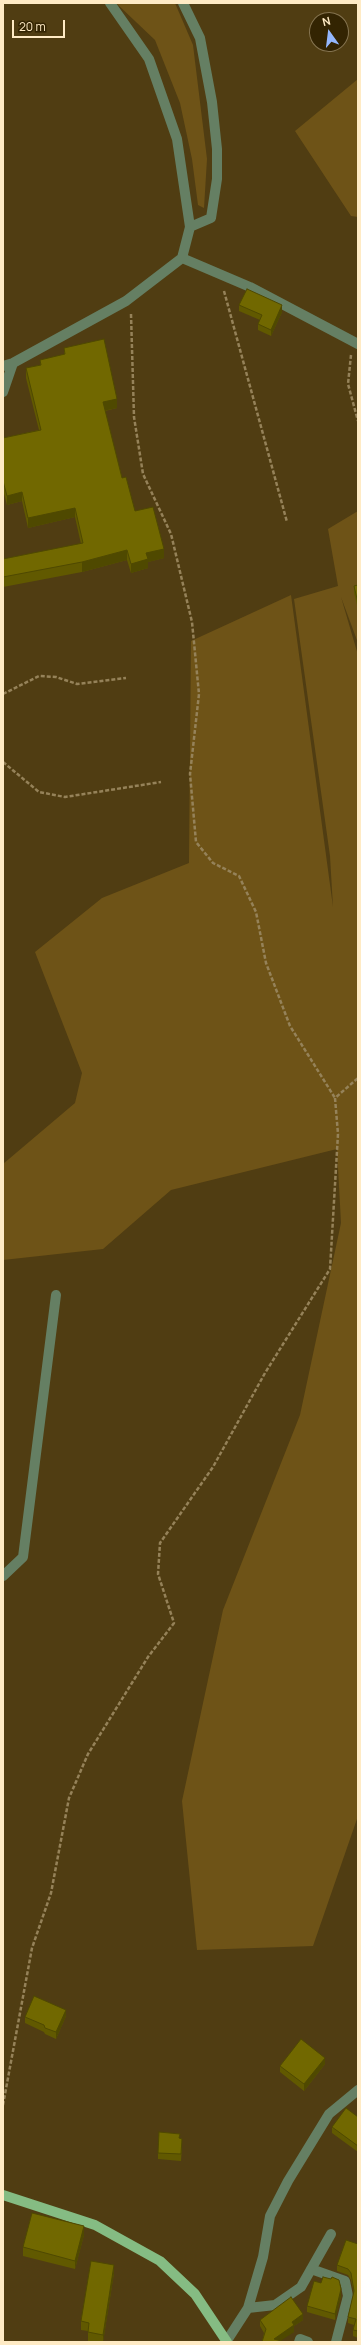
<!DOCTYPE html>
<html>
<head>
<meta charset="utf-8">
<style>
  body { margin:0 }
  #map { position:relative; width:361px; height:2345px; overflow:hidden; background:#503d12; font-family:Manrope,sans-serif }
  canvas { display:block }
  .frame { position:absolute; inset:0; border:4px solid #ffebc5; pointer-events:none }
  .north { position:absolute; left:309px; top:12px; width:40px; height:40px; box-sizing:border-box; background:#332402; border:1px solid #857450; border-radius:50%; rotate:346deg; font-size:11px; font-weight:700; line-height:16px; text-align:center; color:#ffebc5 }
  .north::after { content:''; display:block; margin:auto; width:14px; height:18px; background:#94b7fd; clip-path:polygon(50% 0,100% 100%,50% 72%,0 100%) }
  .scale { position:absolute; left:12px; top:20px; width:53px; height:18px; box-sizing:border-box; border:2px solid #ffebc5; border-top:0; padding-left:5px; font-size:12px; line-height:14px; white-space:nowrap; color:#ffebc5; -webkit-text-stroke:3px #332402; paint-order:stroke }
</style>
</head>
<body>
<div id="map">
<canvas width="361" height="2345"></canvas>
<div class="frame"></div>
<div class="north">N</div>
<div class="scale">20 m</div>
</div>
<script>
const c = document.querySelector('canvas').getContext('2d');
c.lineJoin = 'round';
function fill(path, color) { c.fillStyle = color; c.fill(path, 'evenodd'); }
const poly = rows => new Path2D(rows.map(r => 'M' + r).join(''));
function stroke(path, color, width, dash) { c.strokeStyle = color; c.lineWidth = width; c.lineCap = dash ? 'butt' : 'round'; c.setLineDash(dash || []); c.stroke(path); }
fill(poly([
  [116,3,175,3,193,45,207,159,204,208,198,205,192,159,180,103,155,40],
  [358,79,358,217,351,216,295,131],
  [358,511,358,643,341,597,358,655,358,1816,313,1946,197,1950,182,1801,223,1610,300,1415,341,1223,337,1149,171,1190,103,1249,3,1260,3,1164,75,1103,82,1073,35,952,102,898,189,863,191,641,291,595,333,907,330,856,294,599,338,586,328,529]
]), '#6e5317');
stroke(poly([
  [224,291,287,522],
  [131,314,134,417,143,474,171,534,192,622,199,694,190,774,196,842,213,863,239,876,256,912,266,963,290,1026,335,1098],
  [351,355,348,384,358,421],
  [3,694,39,676,56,677,77,684,126,678],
  [3,762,39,792,65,797,161,782],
  [3,2105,32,1948,51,1893,69,1798,88,1754,148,1657,174,1623,158,1574,160,1543,213,1467,265,1373,330,1269,338,1134,335,1098,358,1078]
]), '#958259', 2.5, [4, 2]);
stroke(poly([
  [183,3,200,38,212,102,217,149,217,179,211,218,190,227],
  [182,258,250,287,358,344],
  [3,366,13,363,126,301,182,258,190,227,177,139,149,59,110,3],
  [3,392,13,363],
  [3,1576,23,1557,56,1295],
  [311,2269,345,2281,348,2296,336,2342],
  [248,2308,275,2305,301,2287,331,2234],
  [226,2342,248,2308,263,2257,270,2216,288,2181,329,2114,358,2090],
  [299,2342,300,2339,308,2342]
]), '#657f63', 10);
stroke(poly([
  [3,2195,95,2225,160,2261,195,2294,227,2342]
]), '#85bc83', 10);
fill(poly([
  [239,305,282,312,271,336,258,330,258,324,260,320,239,311],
  [64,348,117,408,105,411,122,478,135,511,164,558,148,562,148,568,131,573,127,560,82,572,3,587,3,559,81,544,75,517,28,528,22,501,7,505,3,490,3,438,39,430,26,378,26,368,40,365,40,360,64,355],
  [358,585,358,609,354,593,354,586],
  [66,2016,56,2039,45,2034,44,2032,25,2023,25,2017],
  [325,2064,304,2091,280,2072,280,2066],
  [358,2117,358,2152,332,2133,332,2127],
  [180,2138,182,2145,181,2161,158,2159,158,2153],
  [84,2235,75,2269,23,2256,23,2247],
  [358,2244,358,2338,353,2336,353,2330,354,2325,348,2323,348,2317,354,2293,351,2280,348,2275,337,2271,337,2265],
  [114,2273,103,2342,93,2342,88,2341,88,2331,81,2330,81,2321],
  [341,2296,335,2320,307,2312,307,2306],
  [260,2320,303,2320,294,2326,294,2332,262,2342,264,2333,260,2326]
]), '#615900');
fill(poly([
  [282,305,282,312,271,336,271,330],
  [117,399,117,408,103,411,103,402],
  [22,492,22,501,7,505,7,496],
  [75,508,75,517,28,528,28,518],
  [164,549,164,558,148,562,148,568,131,573,131,564,146,553],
  [127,550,127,560,82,572,82,562],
  [66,2010,66,2016,56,2039,56,2032],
  [325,2058,325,2064,304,2091,304,2084],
  [84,2226,84,2235,75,2269,75,2261],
  [114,2265,114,2273,103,2342,103,2335],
  [341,2289,341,2296,335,2320,335,2314],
  [303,2314,303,2320,294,2326,294,2332,279,2342,274,2339,292,2322]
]), '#4f4900');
const building = poly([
  [247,289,282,305,271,330,258,324,262,315,239,305,247,289],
  [104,339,117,399,103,402,122,478,126,477,135,511,153,507,164,549,146,553,148,559,131,564,127,550,82,562,3,577,3,559,83,543,75,508,28,518,22,492,7,496,3,481,3,438,41,430,26,368,41,365,40,360,65,354,64,348,104,339],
  [358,585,358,603,354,586,358,585],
  [34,1996,66,2010,56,2032,45,2028,44,2025,25,2017,34,1996],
  [301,2039,325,2058,304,2084,280,2066,301,2039],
  [346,2108,358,2117,358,2146,332,2127,346,2108],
  [159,2132,180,2134,179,2138,182,2139,181,2154,158,2153,159,2132],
  [32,2213,84,2226,75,2261,23,2247,32,2213],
  [346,2240,358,2244,358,2331,353,2330,356,2319,348,2317,354,2291,351,2273,348,2269,337,2265,346,2240],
  [91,2261,114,2265,103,2335,88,2332,89,2323,81,2321,91,2261],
  [323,2277,331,2279,332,2277,339,2280,341,2289,335,2314,307,2306,314,2281,321,2283,323,2277],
  [291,2297,303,2314,292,2322,294,2325,274,2339,285,2342,262,2342,266,2329,260,2320,291,2297]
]);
fill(building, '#716800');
stroke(building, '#4f4900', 1);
</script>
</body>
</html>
